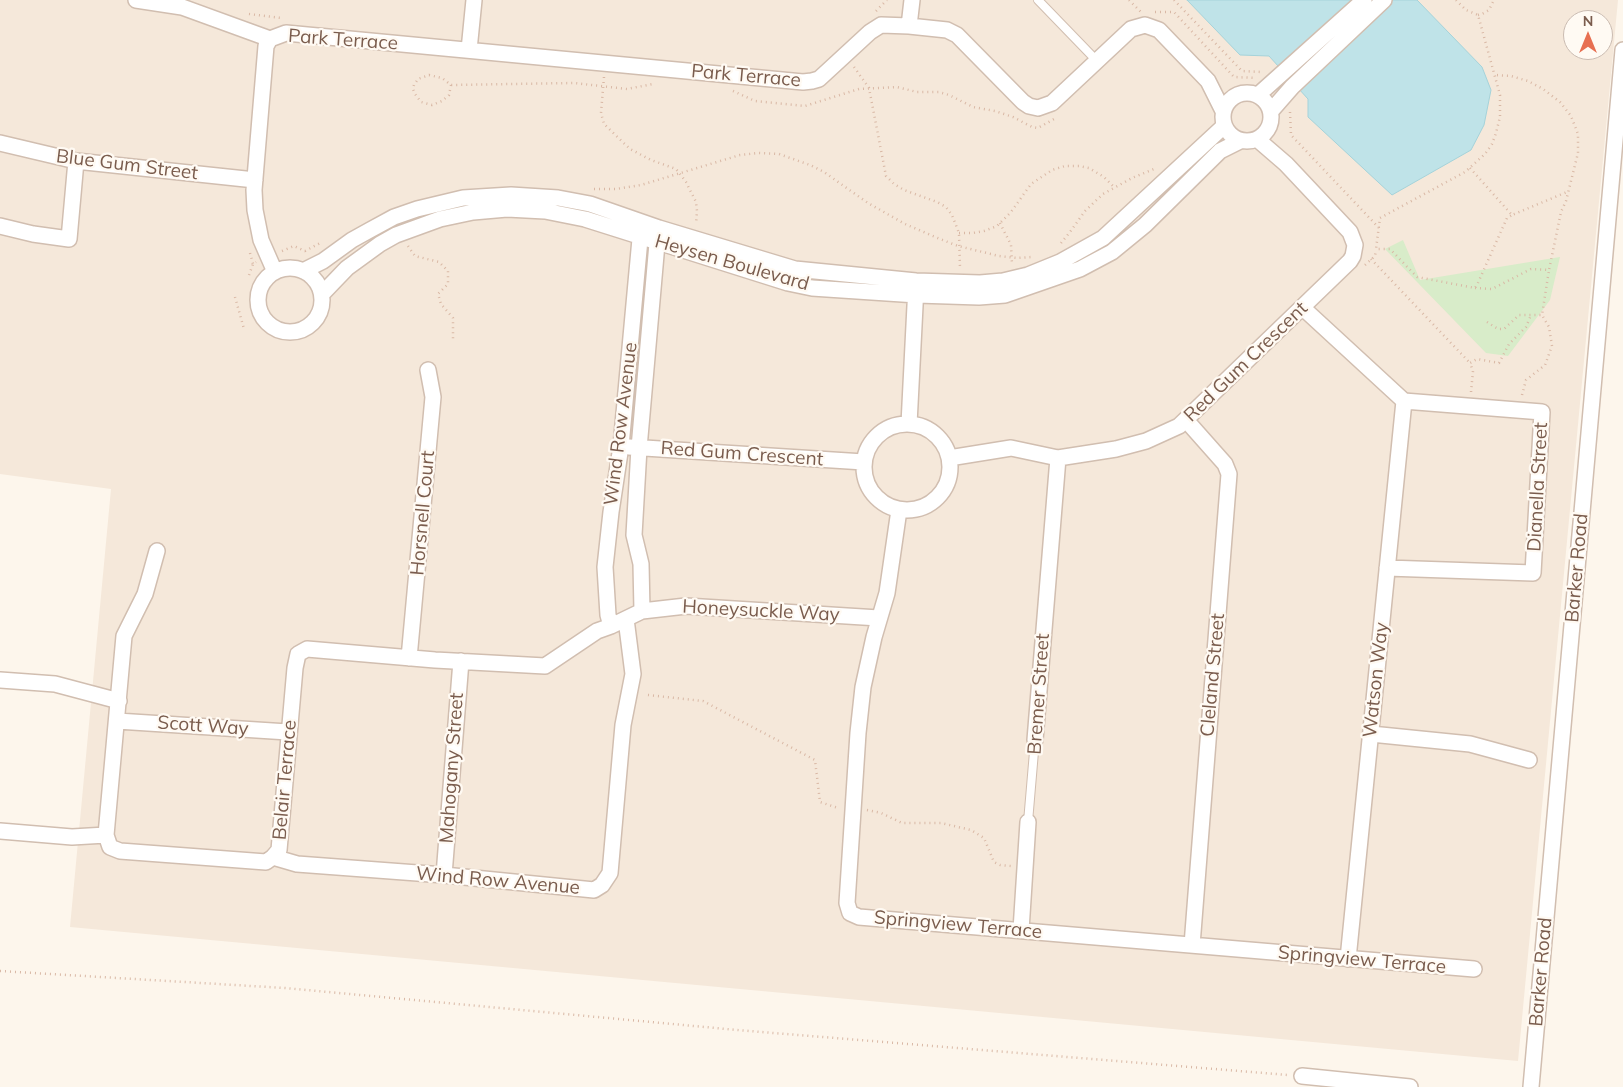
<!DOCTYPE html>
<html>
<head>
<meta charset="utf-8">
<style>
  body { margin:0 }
  #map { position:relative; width:1623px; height:1087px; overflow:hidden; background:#fdf6ec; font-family:Mulish,sans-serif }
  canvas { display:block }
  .north { position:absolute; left:1563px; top:10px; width:50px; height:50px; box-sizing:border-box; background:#fffaf3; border:1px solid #cabbb1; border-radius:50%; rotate:0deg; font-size:14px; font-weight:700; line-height:20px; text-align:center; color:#7a5c4d }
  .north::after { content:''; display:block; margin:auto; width:18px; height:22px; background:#e76f51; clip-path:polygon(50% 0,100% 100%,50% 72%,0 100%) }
</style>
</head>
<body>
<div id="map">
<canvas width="1623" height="1087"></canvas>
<div class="north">N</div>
</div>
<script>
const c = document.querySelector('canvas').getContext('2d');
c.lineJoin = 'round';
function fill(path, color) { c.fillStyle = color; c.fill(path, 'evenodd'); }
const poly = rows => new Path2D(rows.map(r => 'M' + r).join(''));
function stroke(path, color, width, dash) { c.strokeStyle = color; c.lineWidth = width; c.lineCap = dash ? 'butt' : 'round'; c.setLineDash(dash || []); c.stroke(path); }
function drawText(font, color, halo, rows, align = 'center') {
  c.font = font + ' Mulish,sans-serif'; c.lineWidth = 4.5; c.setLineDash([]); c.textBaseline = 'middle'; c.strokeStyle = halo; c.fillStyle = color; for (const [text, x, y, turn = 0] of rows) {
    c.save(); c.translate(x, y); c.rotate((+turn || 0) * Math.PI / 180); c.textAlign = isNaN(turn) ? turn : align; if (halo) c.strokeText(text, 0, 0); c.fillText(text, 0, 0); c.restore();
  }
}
fill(poly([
  [0,0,1618,0,1518,1061,70,927,111,489,0,474],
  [1573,20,1603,20,1603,50,1573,50]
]), '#f5e8da');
fill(poly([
  [1403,240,1420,280,1560,257,1550,300,1508,356,1486,353,1385,249]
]), '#d8ecc9');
const water = poly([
  [1187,0,1417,0,1482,67,1491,90,1484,125,1471,150,1392,195,1308,117,1308,99,1269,56,1240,55,1187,0]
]);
fill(water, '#bfe3e8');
stroke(water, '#a5d3da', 1);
const service = poly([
  [1038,0,1097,61],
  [1028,822,1035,740]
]);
const minor = poly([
  [136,0,182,7,270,39,286,33,803,82,812,81,819,79,870,32,881,25,909,26,947,30,957,35,1023,102,1029,106,1038,108,1052,103,1131,29,1145,25,1159,30,1208,81,1223,111],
  [909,26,912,0],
  [270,39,266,46,254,190,255,210,261,240,275,272],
  [469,50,474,0],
  '1223 117a24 24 0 1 1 48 0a24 24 0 1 1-48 0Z',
  [1258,95,1364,0],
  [1271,111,1292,87,1384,0],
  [0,143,76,161,255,180],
  [0,226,33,234,69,239,76,161],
  '258 300a32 32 0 1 1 64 0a32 32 0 1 1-64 0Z',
  [303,271,323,261,352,240,370,230,394,217,417,209,463,198,511,195,558,198,590,204,659,228,795,269,916,281,980,283,1003,281,1028,275,1060,262,1103,238,1224,126],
  [322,294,347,268,380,244,396,235,440,219,473,212,507,209,545,211,585,219,788,283,812,288,917,295,979,297,1005,295,1080,269,1112,252,1145,225,1220,151,1240,141],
  [1303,308,1404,401,1542,412,1533,573,1387,568],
  [1186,420,1225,464,1229,474,1192,945],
  [909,424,916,286],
  '864 467a43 43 0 1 1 86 0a43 43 0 1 1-86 0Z',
  [629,447,864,462],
  [949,458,1011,448,1058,458,1116,449,1146,441,1179,426,1350,261,1353,256,1355,245,1350,232,1286,164,1257,139],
  [899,510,887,593,874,637,863,687,858,733,847,903,850,913,859,917,1474,969],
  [157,551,145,594,124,636,106,835,110,847,120,851,266,862,273,857,279,850,295,668,298,654,307,649,435,660,545,666,597,631,611,626,642,611,686,606,879,618],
  [642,611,641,564,634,535,639,448,658,232],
  [611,626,608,615,605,567,611,512,621,446,641,228],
  [409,658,433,397,428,370],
  [0,680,55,684,119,701],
  [117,721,288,732],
  [1371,734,1470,744,1529,760],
  [1035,740,1058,458],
  [0,831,72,837,106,835],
  [273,857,297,864,444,875,594,890,602,885,610,873,623,725,633,674,626,619],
  [444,875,461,661],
  [1021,930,1028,822],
  [1348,959,1404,401],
  [1302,1076,1410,1087],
  [1531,1087,1623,50]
]);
stroke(service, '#d1beb0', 10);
stroke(minor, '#d1beb0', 18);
stroke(poly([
  [1129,0,1141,12],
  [1174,0,1242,71,1262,72],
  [1456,0,1466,10,1478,15,1500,95,1500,117,1496,133,1492,144,1485,154,1465,172,1380,218,1376,249,1390,249,1417,277,1475,288,1477,285,1507,218,1512,215],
  [876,11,887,0],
  [1155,12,1174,12,1234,77,1256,78],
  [249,14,281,18],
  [1478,15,1482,14,1489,10,1494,0],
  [854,67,869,88,886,176,894,184,904,190,937,202,946,207,952,215,959,233,960,268],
  [604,77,601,113,604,124,630,149,651,160,676,169,680,174,686,182,696,202,697,211,696,224],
  [451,85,449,95,442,101,432,105,421,102,415,94,413,89,414,85,418,79,429,75,442,78,451,85,574,83,627,89,653,84],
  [733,91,755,101,805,106,859,89,897,87,917,92,939,92,949,95,973,107,995,111,1013,117,1032,127,1038,128,1054,119],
  [1290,112,1291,135,1379,228],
  [1470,168,1512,215,1567,192],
  [594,189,616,189,641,185,740,155,758,153,779,154,810,165,824,172,868,203,905,224,940,239,958,246,999,256,1017,258,1032,257],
  [1000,223,1011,245,1012,264],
  [959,233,973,233,984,231,997,226,1011,212,1031,184,1052,170,1065,166,1079,166,1089,168,1104,177,1114,187],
  [1061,243,1070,232,1085,211,1103,194,1132,178,1154,169],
  [408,246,415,256,439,262,448,271,448,284,438,294,441,304,453,318,453,342],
  [282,251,294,246,305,251,322,242],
  [250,253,253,264],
  [1371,259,1470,363],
  [1365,265,1375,256,1376,250],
  [249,275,253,264,256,262],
  [1475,288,1492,289,1531,269,1549,270,1561,212,1566,201,1578,153,1578,134,1571,116,1560,102,1543,89,1528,81,1511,76,1495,75],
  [235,297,244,329],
  [1487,322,1498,329,1504,329,1519,315,1542,315,1549,270],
  [1471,392,1473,371,1470,363,1477,359,1499,363,1509,344,1526,327,1531,315],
  [1522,395,1526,380,1545,365,1552,346,1549,327,1542,315],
  [648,695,703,701,815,760,820,802,838,808],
  [867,810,881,813,902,823,941,823,971,830,984,838,994,862,1000,865,1011,866],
  [0,971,285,988,737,1030,1288,1075]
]), '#d9b8a5', 2.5, [1, 4]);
stroke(service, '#fff', 8);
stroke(minor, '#fff', 15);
drawText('19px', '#7a5c4d', '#fffaf3', [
  ["Park Terrace",343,40,4],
  ["Park Terrace",746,76,5],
  ["Blue Gum Street",127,165,7],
  ["Heysen Boulevard",732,263,16],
  ["Red Gum Crescent",1246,362,-44],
  ["Wind Row Avenue",621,424,-83],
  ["Red Gum Crescent",742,454,4],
  ["Dianella Street",1538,487,-87],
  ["Horsnell Court",423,513,-85],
  ["Barker Road",1577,568,-85],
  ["Honeysuckle Way",761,611,3],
  ["Cleland Street",1213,675,-85],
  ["Watson Way",1376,680,-84],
  ["Bremer Street",1039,694,-86],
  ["Scott Way",203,726,4],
  ["Mahogany Street",452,768,-86],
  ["Belair Terrace",285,780,-85],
  ["Wind Row Avenue",498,881,5],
  ["Springview Terrace",958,925,5],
  ["Springview Terrace",1362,960,5],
  ["Barker Road",1541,972,-85]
]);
</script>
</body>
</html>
